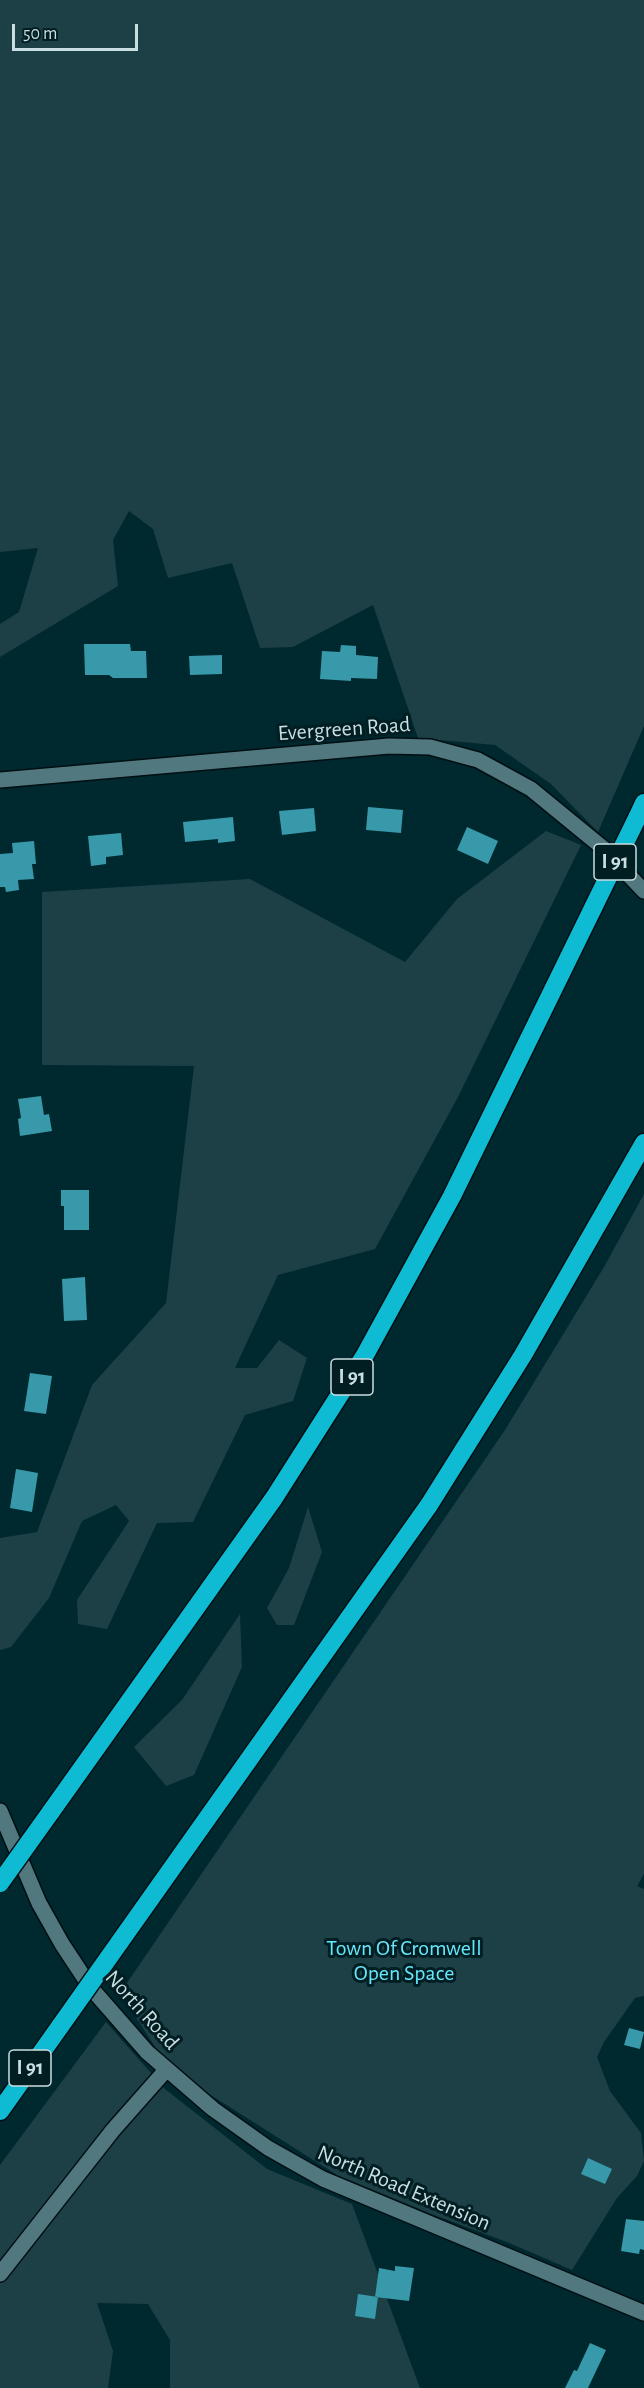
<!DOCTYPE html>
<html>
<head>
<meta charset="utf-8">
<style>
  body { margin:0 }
  #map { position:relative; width:644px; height:2388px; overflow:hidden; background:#00282f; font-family:"Alegreya Sans",sans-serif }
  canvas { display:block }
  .scale { position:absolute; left:12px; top:24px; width:126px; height:27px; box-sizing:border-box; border:3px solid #c9dee1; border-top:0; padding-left:8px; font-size:18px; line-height:21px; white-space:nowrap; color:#c9dee1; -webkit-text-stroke:4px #011e23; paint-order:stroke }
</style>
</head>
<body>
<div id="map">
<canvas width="644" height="2388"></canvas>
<div class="scale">50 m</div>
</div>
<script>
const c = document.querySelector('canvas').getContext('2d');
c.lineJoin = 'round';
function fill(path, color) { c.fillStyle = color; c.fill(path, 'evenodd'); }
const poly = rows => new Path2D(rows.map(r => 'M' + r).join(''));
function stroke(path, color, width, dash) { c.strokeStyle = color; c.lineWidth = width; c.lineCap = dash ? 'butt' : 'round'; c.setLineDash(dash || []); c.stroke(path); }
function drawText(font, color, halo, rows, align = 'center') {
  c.font = font + ' "Alegreya Sans",sans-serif'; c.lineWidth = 6; c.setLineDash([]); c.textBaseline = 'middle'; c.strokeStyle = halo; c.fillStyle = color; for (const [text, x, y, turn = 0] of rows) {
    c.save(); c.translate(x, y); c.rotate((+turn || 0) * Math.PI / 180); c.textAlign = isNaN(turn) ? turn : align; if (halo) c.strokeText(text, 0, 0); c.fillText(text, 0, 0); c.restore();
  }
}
fill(poly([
  [0,0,644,0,644,726,598,832,551,784,495,745,418,738,373,605,293,647,260,648,232,563,168,578,153,529,129,511,113,540,118,586,0,657,0,624,19,612,38,548,0,552],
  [546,831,581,845,458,1097,375,1249,278,1275,235,1368,257,1368,279,1340,307,1358,293,1401,245,1415,193,1522,157,1523,107,1629,78,1624,77,1600,129,1521,116,1505,82,1521,49,1598,11,1647,0,1650,0,1538,37,1532,92,1385,166,1303,194,1066,42,1065,42,892,250,879,405,962,457,899],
  [644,1194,644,1874,637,1886,644,1889,644,1996,635,1998,604,2042,597,2057,610,2091,641,2133,644,2161,637,2176,617,2198,572,2270,507,2242,434,2215,337,2175,198,2087,161,2056,120,1993,505,1430,604,1267],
  [308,1507,322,1552,294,1625,277,1625,267,1608,289,1568],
  [240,1614,242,1667,194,1775,166,1786,134,1747,182,1700],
  [106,2022,165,2089,267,2169,352,2204,420,2388,170,2388,170,2340,148,2304,97,2303,113,2351,108,2388,0,2388,0,2165]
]), '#1d4047');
fill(poly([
  [84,644,130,644,131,651,146,651,147,678,113,678,109,675,85,675],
  [341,645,356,646,356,655,378,657,377,679,351,678,351,681,320,679,322,651,340,652],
  [222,655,222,674,190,675,189,656],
  [368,807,403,810,401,833,366,830],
  [314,808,316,831,282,835,279,811],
  [233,817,235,841,218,843,218,839,185,842,183,822],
  [467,827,498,841,488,864,457,850],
  [121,833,123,855,106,857,106,864,91,866,88,836],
  [34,841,36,864,32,864,34,879,18,880,19,890,6,892,5,887,0,887,0,854,13,853,12,843],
  [41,1096,44,1115,49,1114,52,1131,20,1136,18,1119,21,1118,18,1099],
  [61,1190,89,1190,89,1230,64,1230,64,1206,61,1206],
  [85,1277,87,1320,64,1321,62,1279],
  [30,1373,52,1376,46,1414,24,1411],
  [16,1469,38,1473,32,1512,10,1508],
  [629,2028,644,2032,640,2049,624,2045],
  [588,2158,612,2169,605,2184,581,2174],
  [626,2219,644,2221,644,2250,640,2249,639,2254,621,2251],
  [395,2266,414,2268,409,2301,375,2297,379,2268,395,2271],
  [358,2294,378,2297,375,2319,355,2316],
  [590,2343,606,2350,588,2388,565,2388,574,2370,577,2371]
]), '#3799a9');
const minor = poly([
  [0,780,389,746,430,747,478,760,531,789,603,848,644,891],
  [0,1811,39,1903,62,1944,91,1988,147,2052,213,2109,268,2148,323,2179,644,2313],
  [0,2274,113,2130,166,2070]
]);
const motorway = poly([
  [637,818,644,803],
  [50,1813,274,1498,365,1355,452,1196,594,906],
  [119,1943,429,1505,523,1355,644,1143],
  [0,2111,61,2025]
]);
stroke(minor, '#000f12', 18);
stroke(motorway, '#000f12', 21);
stroke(minor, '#51777f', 15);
stroke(motorway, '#0ebbd2', 18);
const motorwayBridge = poly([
  [594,906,637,818],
  [0,1883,50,1813],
  [61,2025,119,1943]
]);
stroke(motorwayBridge, '#000f12', 21, []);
stroke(motorwayBridge, '#0ebbd2', 18);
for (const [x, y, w] of [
  [615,862,42],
  [352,1377,42],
  [30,2068,42]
]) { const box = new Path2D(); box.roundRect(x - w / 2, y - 18, w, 36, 4.5); c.fillStyle = '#011e23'; c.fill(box); stroke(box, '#c9dee1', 1.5); }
drawText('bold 21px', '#c9dee1', null, [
  ["I 91",615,862],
  ["I 91",352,1377],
  ["I 91",30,2068]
]);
drawText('22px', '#c9dee1', '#011e23', [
  ["Evergreen Road",344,729,-4],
  ["North Road",142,2010,48],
  ["North Road Extension",404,2188,23]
]);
drawText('22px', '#67e7fc', '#011e23', [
  ["Town Of Cromwell",404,1948],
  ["Open Space",404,1973]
]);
</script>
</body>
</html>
